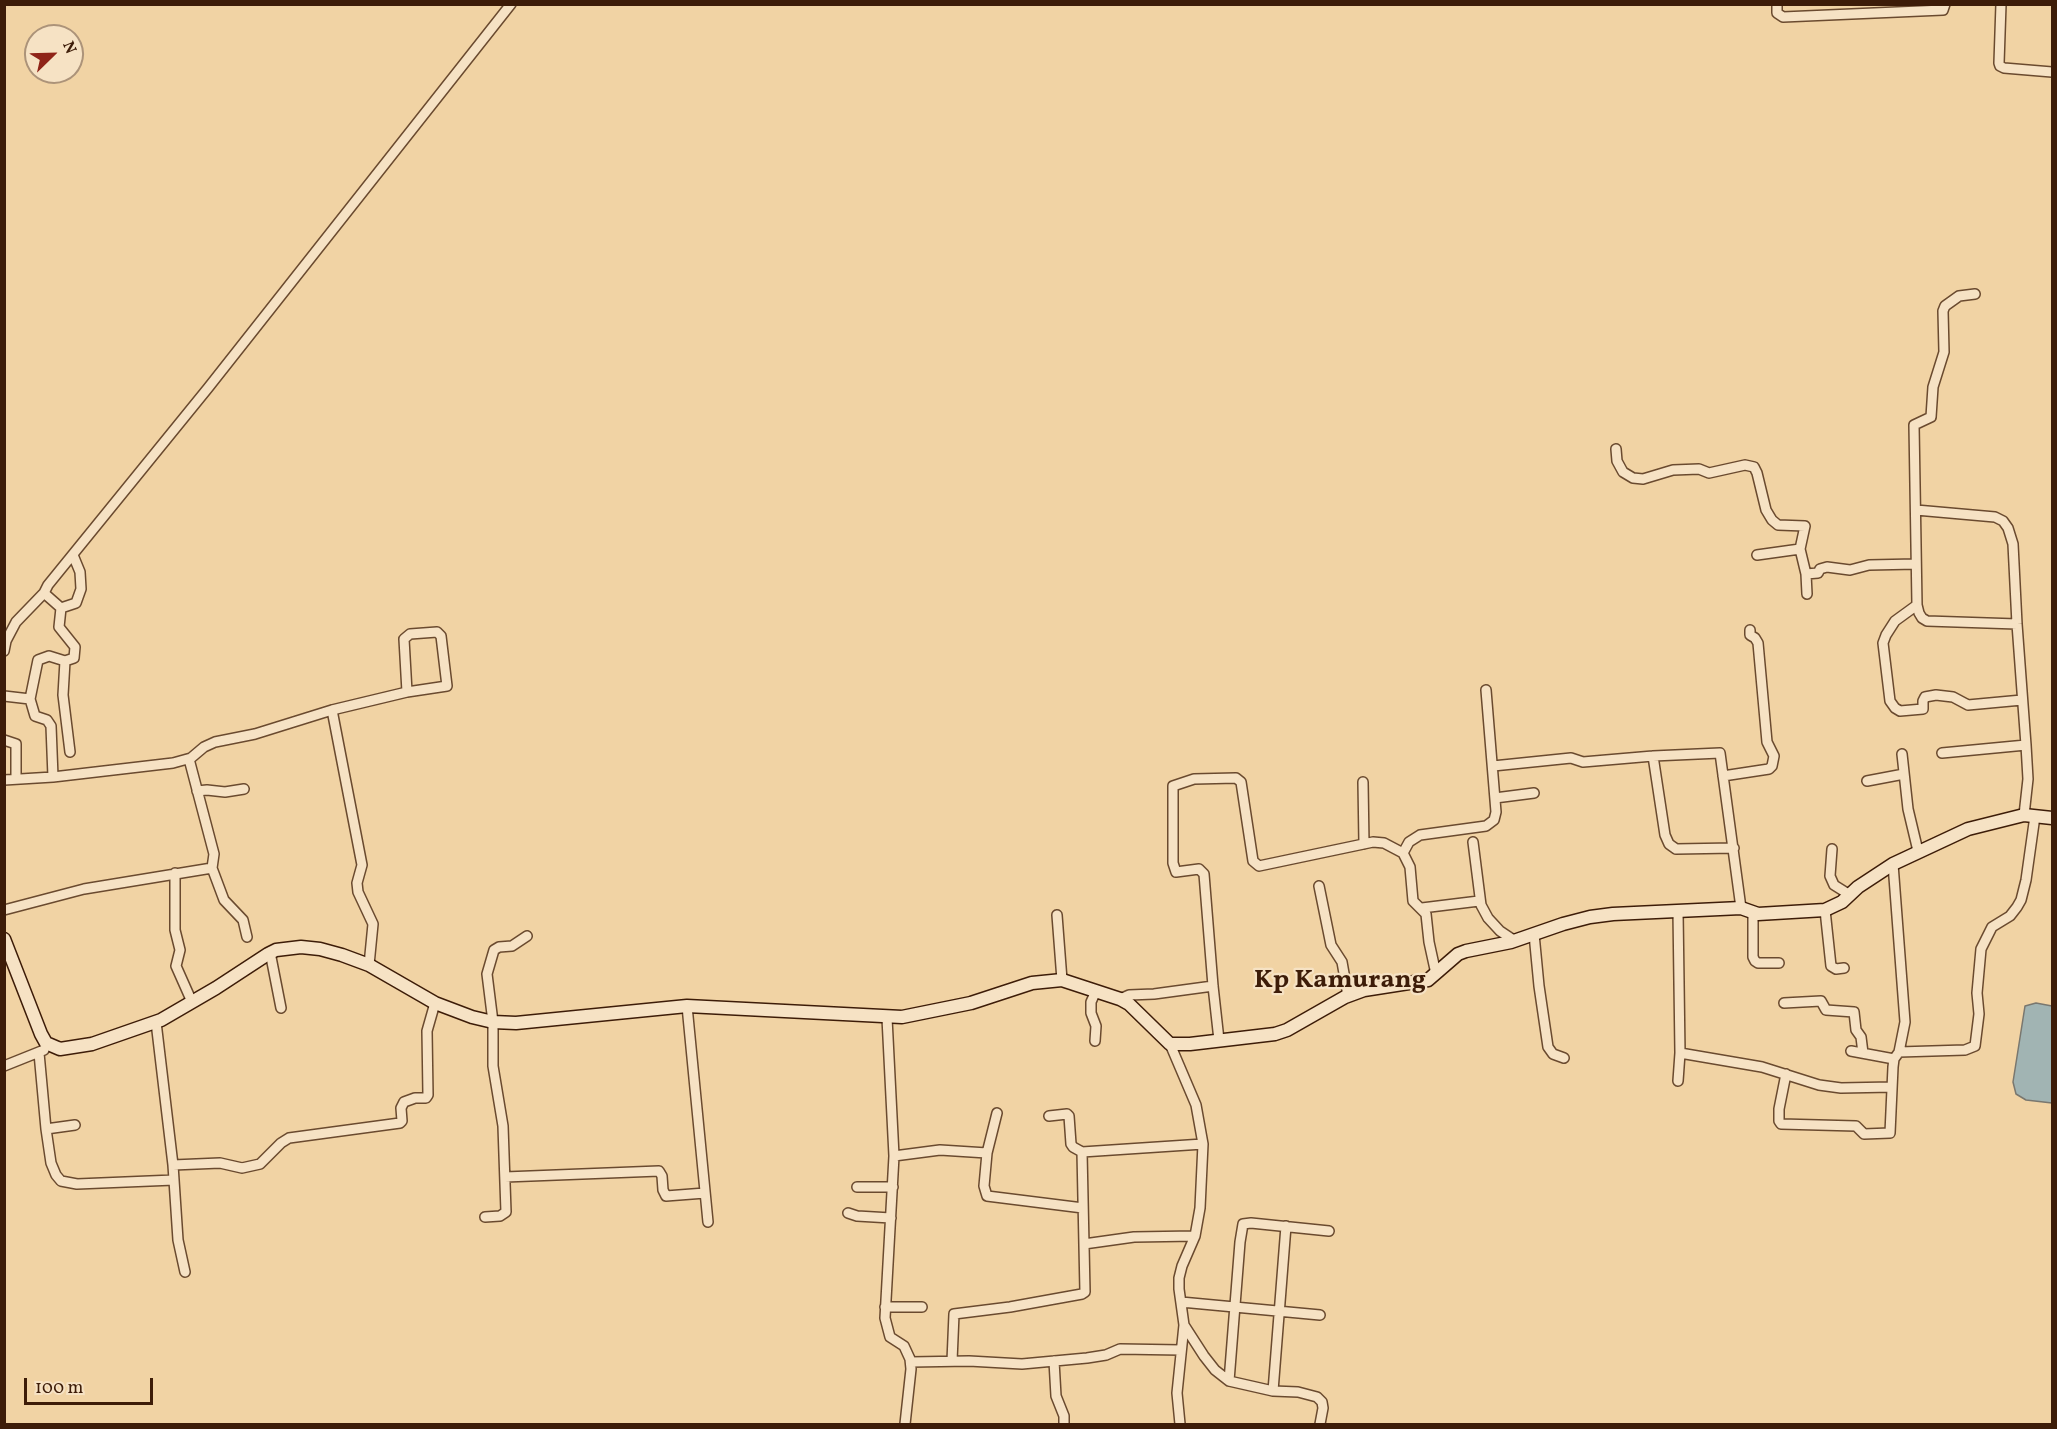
<!DOCTYPE html>
<html>
<head>
<meta charset="utf-8">
<style>
  body { margin:0 }
  #map { position:relative; width:2057px; height:1429px; overflow:hidden; background:#f1d3a4; font-family:Vollkorn,serif }
  canvas { display:block }
  .frame { position:absolute; inset:0; border:6px solid #3d1c08; pointer-events:none }
  .north { position:absolute; left:24px; top:24px; width:60px; height:60px; box-sizing:border-box; background:#f6e2c4; border:2px solid #ac9379; border-radius:50%; rotate:67deg; font-size:16px; font-weight:700; line-height:24px; text-align:center; color:#3d1c08 }
  .north::after { content:''; display:block; margin:auto; width:21px; height:27px; background:#8f2418; clip-path:polygon(50% 0,100% 100%,50% 72%,0 100%) }
  .scale { position:absolute; left:24px; top:1378px; width:129px; height:27px; box-sizing:border-box; border:3px solid #3d1c08; border-top:0; padding-left:8px; font-size:18px; line-height:21px; white-space:nowrap; color:#3d1c08; -webkit-text-stroke:4px #f6e2c4; paint-order:stroke }
</style>
</head>
<body>
<div id="map">
<canvas width="2057" height="1429"></canvas>
<div class="frame"></div>
<div class="north">N</div>
<div class="scale">100 m</div>
</div>
<script>
const c = document.querySelector('canvas').getContext('2d');
c.lineJoin = 'round';
function fill(path, color) { c.fillStyle = color; c.fill(path, 'evenodd'); }
const poly = rows => new Path2D(rows.map(r => 'M' + r).join(''));
function stroke(path, color, width, dash) { c.strokeStyle = color; c.lineWidth = width; c.lineCap = dash ? 'butt' : 'round'; c.setLineDash(dash || []); c.stroke(path); }
function drawText(font, color, halo, rows, align = 'center') {
  c.font = font + ' Vollkorn,serif'; c.lineWidth = 4.5; c.setLineDash([]); c.textBaseline = 'middle'; c.strokeStyle = halo; c.fillStyle = color; for (const [text, x, y, turn = 0] of rows) {
    c.save(); c.translate(x, y); c.rotate((+turn || 0) * Math.PI / 180); c.textAlign = isNaN(turn) ? turn : align; if (halo) c.strokeText(text, 0, 0); c.fillText(text, 0, 0); c.restore();
  }
}
const water = poly([
  [2036,1003,2052,1006,2052,1103,2026,1100,2016,1094,2013,1082,2025,1006,2036,1003]
]);
fill(water, '#a1b4b3');
stroke(water, '#79776f', 1.5);
const street = poly([
  [1777,4,1777,13,1783,17,1943,10,1945,4],
  [2001,4,1999,63,2000,66,2004,68,2052,72],
  [1975,294,1959,296,1945,306,1943,311,1944,352,1933,387,1931,417,1914,425,1917,605,1919,613,1922,618,1927,621,2017,624],
  [1616,449,1617,461,1623,472,1633,478,1643,479,1673,470,1699,469,1709,473,1745,465,1754,467,1757,473,1766,510,1772,520,1778,525,1805,526,1800,549,1806,574],
  [1916,510,1995,517,2003,521,2008,528,2013,544,2017,624,2026,745,2028,779,2024,815],
  [1757,555,1800,549],
  [44,593,61,608,76,603,81,589,80,572,73,555],
  [1807,594,1806,574,1818,573,1820,569,1827,567,1850,570,1869,565,1916,564],
  [1917,605,1895,621,1886,635,1883,643,1890,701,1895,708,1900,711,1923,709,1923,701,1925,697,1936,695,1953,697,1968,705,2022,700],
  [4,651,6,641,16,622,44,593,48,585,208,388,511,4],
  [65,661,63,695,70,752],
  [4,696,30,699],
  [332,710,362,865,357,883,358,892,373,924,369,965],
  [4,740,16,744,16,779],
  [1942,753,2026,745],
  [1902,754,1908,809,1918,851],
  [1653,756,1665,835,1669,844,1676,849,1734,848],
  [1493,766,1571,758,1583,762,1653,756,1720,753,1741,908],
  [1723,776,1769,769,1772,766,1774,756,1767,742,1758,643,1755,638,1750,635,1750,630],
  [53,777,51,726,47,720,35,716,30,699,38,660,49,656,65,661,74,658,75,647,59,627,61,608],
  [4,780,53,777,173,763,191,758,204,747,215,742,255,734,332,710,407,692,404,639,410,634,437,632,441,636,447,686,407,692],
  [1867,781,1904,774],
  [1363,782,1364,844],
  [197,791,207,790,225,792,244,789],
  [1495,798,1534,793],
  [1473,842,1481,905,1488,918,1500,931,1515,941],
  [1832,849,1830,876,1834,885,1850,895],
  [1403,853,1409,842,1420,835,1486,826,1494,820,1496,812,1486,690],
  [212,868,224,900,243,920,247,937],
  [175,873,175,930,180,950,176,966,192,1002],
  [1319,886,1331,945,1342,962,1348,996],
  [1422,908,1479,901],
  [4,910,84,889,212,868,214,854,189,759],
  [1825,910,1831,966,1836,969,1844,968],
  [1678,912,1680,1053,1762,1067,1819,1085,1841,1088,1892,1087],
  [1753,914,1753,957,1755,961,1758,963,1779,963],
  [1057,915,1062,980],
  [1534,934,1539,986,1548,1047,1553,1054,1564,1058],
  [270,952,281,1008],
  [1120,999,1129,995,1154,994,1213,986],
  [1784,1003,1821,1001,1826,1010,1854,1012,1856,1030,1861,1037,1863,1053],
  [687,1006,708,1222],
  [887,1018,894,1156,885,1318,890,1337,904,1346,910,1359,911,1369,905,1424],
  [156,1022,173,1165,178,1240,185,1272],
  [1219,1040,1213,986,1204,874,1199,869,1176,872,1173,863,1173,786,1194,779,1236,778,1241,782,1253,861,1259,866,1373,842,1384,843,1403,853,1410,867,1413,901,1426,914,1429,942,1436,974],
  [1095,1041,1096,1026,1091,1013,1091,1002,1096,991],
  [1170,1044,1196,1105,1203,1144,1200,1208,1195,1236,1182,1266,1179,1278,1179,1289,1184,1325,1204,1356,1215,1370,1229,1381,1273,1391,1298,1392,1317,1397,1322,1402,1323,1408,1320,1424],
  [1851,1051,1894,1059],
  [1899,1052,1965,1050,1975,1046,1979,1014,1977,993,1981,949,1992,927,2010,916,2017,907,2021,900,2026,880,2035,816],
  [39,1053,46,1129,75,1125],
  [4,1066,44,1050],
  [1786,1074,1779,1109,1779,1121,1781,1124,1856,1126,1864,1134,1890,1133,1893,1067,1894,1059,1899,1052,1905,1022,1893,864],
  [1678,1081,1680,1053],
  [1049,1116,1067,1114,1069,1116,1071,1144,1073,1147,1082,1152],
  [46,1129,51,1163,56,1175,61,1181,77,1184,174,1180],
  [987,1153,997,1113],
  [894,1156,940,1150,987,1153,984,1186,987,1196,1083,1208],
  [173,1165,220,1163,242,1168,260,1164,281,1143,289,1138,400,1123,402,1121,401,1108,404,1102,415,1098,426,1098,428,1095,427,1031,435,1003],
  [505,1177,659,1171,662,1176,663,1190,666,1196,705,1193],
  [857,1187,893,1187],
  [848,1213,857,1216,891,1218],
  [485,1217,500,1216,506,1212,503,1126,493,1066,493,1022,487,974,494,950,499,947,512,946,527,936],
  [1084,1244,1134,1237,1195,1236],
  [1181,1302,1320,1315],
  [885,1307,922,1307],
  [952,1361,954,1314,1010,1307,1082,1294,1085,1292,1082,1152,1203,1144],
  [1054,1361,1056,1396,1064,1416,1064,1424],
  [911,1362,969,1361,1022,1364,1087,1358,1106,1355,1120,1349,1181,1350],
  [1229,1381,1240,1242,1243,1224,1251,1223,1329,1231],
  [1273,1391,1286,1226],
  [1180,1424,1177,1393,1184,1325]
]);
const secondary = poly([
  [4,939,41,1034,46,1043,60,1049,92,1044,161,1020,216,988,268,954,276,950,301,947,320,949,342,955,369,965,435,1003,472,1017,493,1022,516,1023,687,1006,902,1017,971,1003,1032,983,1062,980,1120,999,1129,1004,1170,1044,1190,1044,1275,1034,1287,1030,1345,997,1364,990,1428,980,1458,954,1466,951,1511,942,1563,924,1590,917,1613,914,1741,908,1758,914,1825,910,1842,902,1858,887,1893,864,1968,829,2024,815,2052,818]
]);
stroke(street, '#6a4a2f', 12);
stroke(secondary, '#3d1c08', 15);
stroke(street, '#f6e2c4', 9);
stroke(secondary, '#f6e2c4', 12);
drawText('bold 26px', '#3d1c08', '#f6e2c4', [
  ["Kp Kamurang",1340,982]
]);
</script>
</body>
</html>
